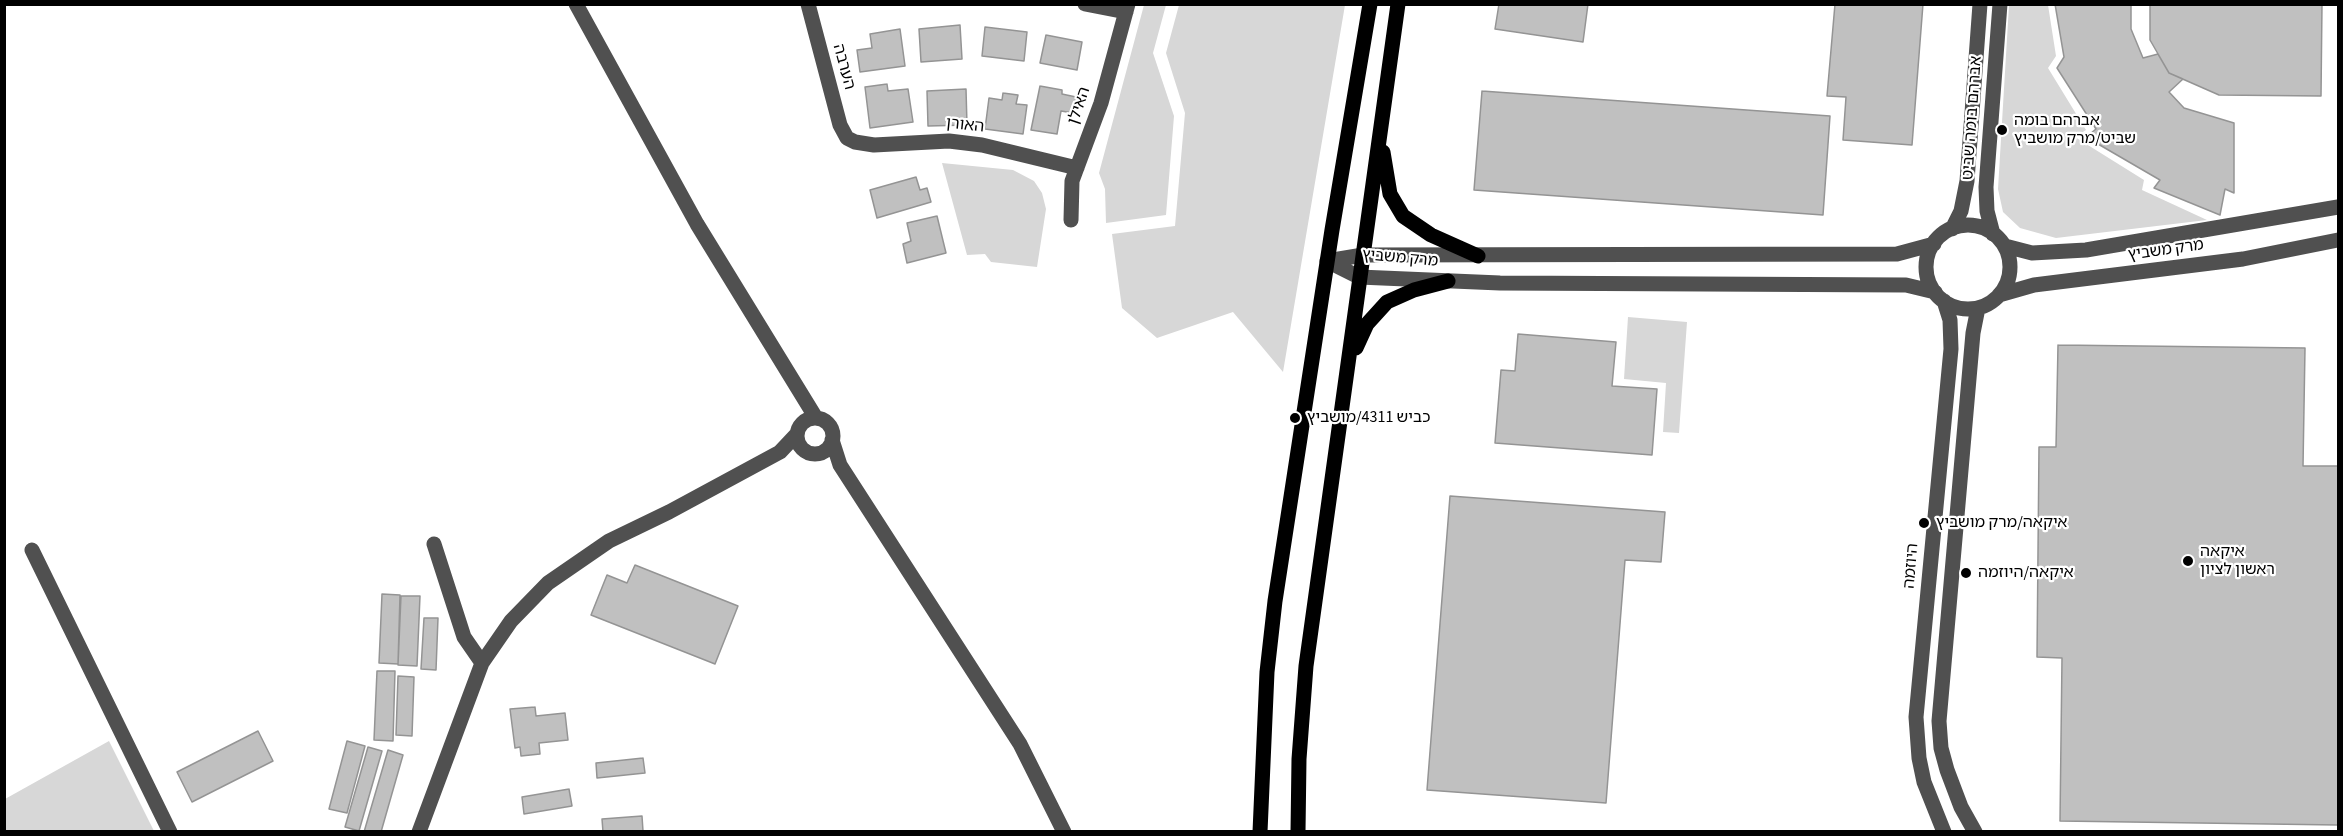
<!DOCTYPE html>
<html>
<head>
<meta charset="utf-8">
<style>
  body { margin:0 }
  #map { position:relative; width:2343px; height:836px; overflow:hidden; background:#fff; font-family:"Source Sans 3",sans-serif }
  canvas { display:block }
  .frame { position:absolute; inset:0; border:6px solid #000; pointer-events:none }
</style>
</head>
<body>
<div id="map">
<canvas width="2343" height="836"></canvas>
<div class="frame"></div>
</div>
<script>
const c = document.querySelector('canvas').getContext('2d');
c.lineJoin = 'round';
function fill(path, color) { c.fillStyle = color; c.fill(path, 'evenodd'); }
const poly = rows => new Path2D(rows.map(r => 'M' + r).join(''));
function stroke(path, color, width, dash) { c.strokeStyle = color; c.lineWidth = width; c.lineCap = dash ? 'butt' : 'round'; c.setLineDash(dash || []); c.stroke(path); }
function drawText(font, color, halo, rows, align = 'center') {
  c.font = font + ' "Source Sans 3","Noto Sans Hebrew",sans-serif'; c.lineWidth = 4.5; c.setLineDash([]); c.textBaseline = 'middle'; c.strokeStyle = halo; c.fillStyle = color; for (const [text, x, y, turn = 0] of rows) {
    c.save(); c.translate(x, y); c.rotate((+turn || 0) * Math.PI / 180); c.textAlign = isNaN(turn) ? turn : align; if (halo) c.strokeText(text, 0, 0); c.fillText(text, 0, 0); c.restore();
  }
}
fill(poly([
  [1144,5,1166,5,1153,53,1174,116,1166,215,1106,223,1105,189,1099,173],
  [1179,5,1345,5,1283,372,1233,312,1157,338,1122,308,1112,234,1175,226,1185,113,1166,53],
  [2009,5,2048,5,2056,56,2048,68,2086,130,2075,137,2144,180,2142,190,2207,220,2056,238,2020,228,2003,212,1998,189],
  [942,163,1013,170,1034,181,1042,193,1046,209,1037,267,991,262,985,254,967,255],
  [1628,317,1687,322,1679,433,1663,432,1666,383,1624,379],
  [109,741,154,831,5,831,5,799]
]), '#d7d7d7');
const building = poly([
  [1499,4,1588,4,1583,42,1495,29,1499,4],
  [1835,4,1923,4,1912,145,1843,140,1846,97,1827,96,1835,4],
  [2055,4,2131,4,2131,29,2143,58,2158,54,2169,73,2183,79,2169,92,2184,108,2234,123,2234,193,2225,189,2220,215,2154,188,2160,180,2086,137,2096,129,2057,68,2064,57,2055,4],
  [2150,4,2322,4,2321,96,2219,95,2169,73,2150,40,2150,4],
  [960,25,962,59,921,62,919,29,960,25],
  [985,27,1027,32,1024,61,982,56,985,27],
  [900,29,905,66,860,72,857,50,872,48,870,34,900,29],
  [1046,35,1082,42,1077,70,1040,63,1046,35],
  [887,84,888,91,908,89,913,122,870,128,865,87,887,84],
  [1040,86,1062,90,1062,94,1076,97,1073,113,1061,111,1057,134,1031,130,1040,86],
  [966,89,967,125,928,126,927,91,966,89],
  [1482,91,1830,116,1823,215,1474,190,1482,91],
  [1003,93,1018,95,1016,104,1027,105,1023,134,985,129,989,98,1002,100,1003,93],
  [916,177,920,190,927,188,931,202,877,218,870,190,916,177],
  [937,216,946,253,907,263,903,244,911,241,907,223,937,216],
  [1518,334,1616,342,1612,386,1657,389,1652,455,1495,443,1501,370,1515,371,1518,334],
  [2058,345,2305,348,2303,466,2338,466,2338,825,2060,821,2062,658,2037,657,2039,447,2056,447,2058,345],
  [1450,496,1665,512,1661,562,1625,560,1606,803,1427,790,1450,496],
  [635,565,738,606,715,664,591,615,607,575,627,583,635,565],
  [382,594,400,595,398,664,379,663,382,594],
  [401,596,420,596,417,666,398,665,401,596],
  [424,618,438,618,436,670,421,669,424,618],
  [377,671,395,671,393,741,374,740,377,671],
  [398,676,414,677,412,736,396,735,398,676],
  [535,707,536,716,565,713,568,740,539,743,540,754,521,756,520,747,515,748,510,709,535,707],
  [258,731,273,761,192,802,177,772,258,731],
  [347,741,365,746,347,813,329,809,347,741],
  [368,747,382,751,359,831,345,827,368,747],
  [388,750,403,755,381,832,364,832,388,750],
  [643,758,645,773,597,778,596,763,643,758],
  [569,789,572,806,524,814,522,797,569,789],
  [642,816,643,831,603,832,602,819,642,816]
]);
fill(building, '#c0c0c0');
stroke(building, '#949494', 1.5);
stroke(poly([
  [576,4,697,224,816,418],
  [808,4,840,125,847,138,855,142,874,145,949,141,982,145,1077,168],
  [1085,4,1126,12],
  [1071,220,1072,181,1101,103,1128,4],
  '1926 267a42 42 0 1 1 84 0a42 42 0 1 1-84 0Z',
  [1952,229,1961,211,1967,181,1980,4],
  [1993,234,1987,211,1986,187,2000,4],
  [2005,246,2032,253,2086,250,2338,207],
  [1327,261,1359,277,1500,283,1906,285,1935,292],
  [1327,261,1363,255,1897,254,1934,244],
  [1999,295,2034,285,2243,259,2338,240],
  '797 436a18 18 0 1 1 36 0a18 18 0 1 1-36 0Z',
  [832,440,840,465,1020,744,1064,832],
  [434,544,464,637,482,663],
  [32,550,170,832],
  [419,832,482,663,511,621,548,583,609,541,669,512,780,452,796,435],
  [1944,832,1924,782,1919,758,1916,717,1951,349,1950,320,1944,301],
  [1975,832,1961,807,1947,770,1941,748,1939,721,1973,333,1978,308]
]), '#505050', 15);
stroke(poly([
  [1383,152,1390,194,1403,216,1431,235,1478,256],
  [1356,348,1367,324,1387,302,1414,290,1448,281],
  [1260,832,1267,672,1275,601,1332,230,1370,4],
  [1298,832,1299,759,1306,666,1398,4]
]), '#000', 15);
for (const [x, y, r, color] of [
  [2002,130,6,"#000"],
  [1295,418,6,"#000"],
  [1924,523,6,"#000"],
  [2188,561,6,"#000"],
  [1966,573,6,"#000"]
]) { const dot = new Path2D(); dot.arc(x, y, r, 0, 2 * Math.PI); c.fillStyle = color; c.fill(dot); stroke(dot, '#fff', 2); }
drawText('16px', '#000', '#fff', [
  ["הערבה",843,67,75],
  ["האילן",1080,106,-71],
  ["אברהם בומה שביט",1973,118,-86],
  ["האורן",965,126,6],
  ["מרק משביץ",2166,251,-8],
  ["מרק משביץ",1400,259,5],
  ["היוזמה",1912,566,-85]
]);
drawText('16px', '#000', '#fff', [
  ["אברהם בומה",2014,121],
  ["שביט/מרק מושביץ",2014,139],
  ["כביש 4311/מושביץ",1307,418],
  ["איקאה/מרק מושביץ",1936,523],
  ["איקאה",2200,552],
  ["ראשון לציון",2200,570],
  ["איקאה/היוזמה",1978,573]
], 'left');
</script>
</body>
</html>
